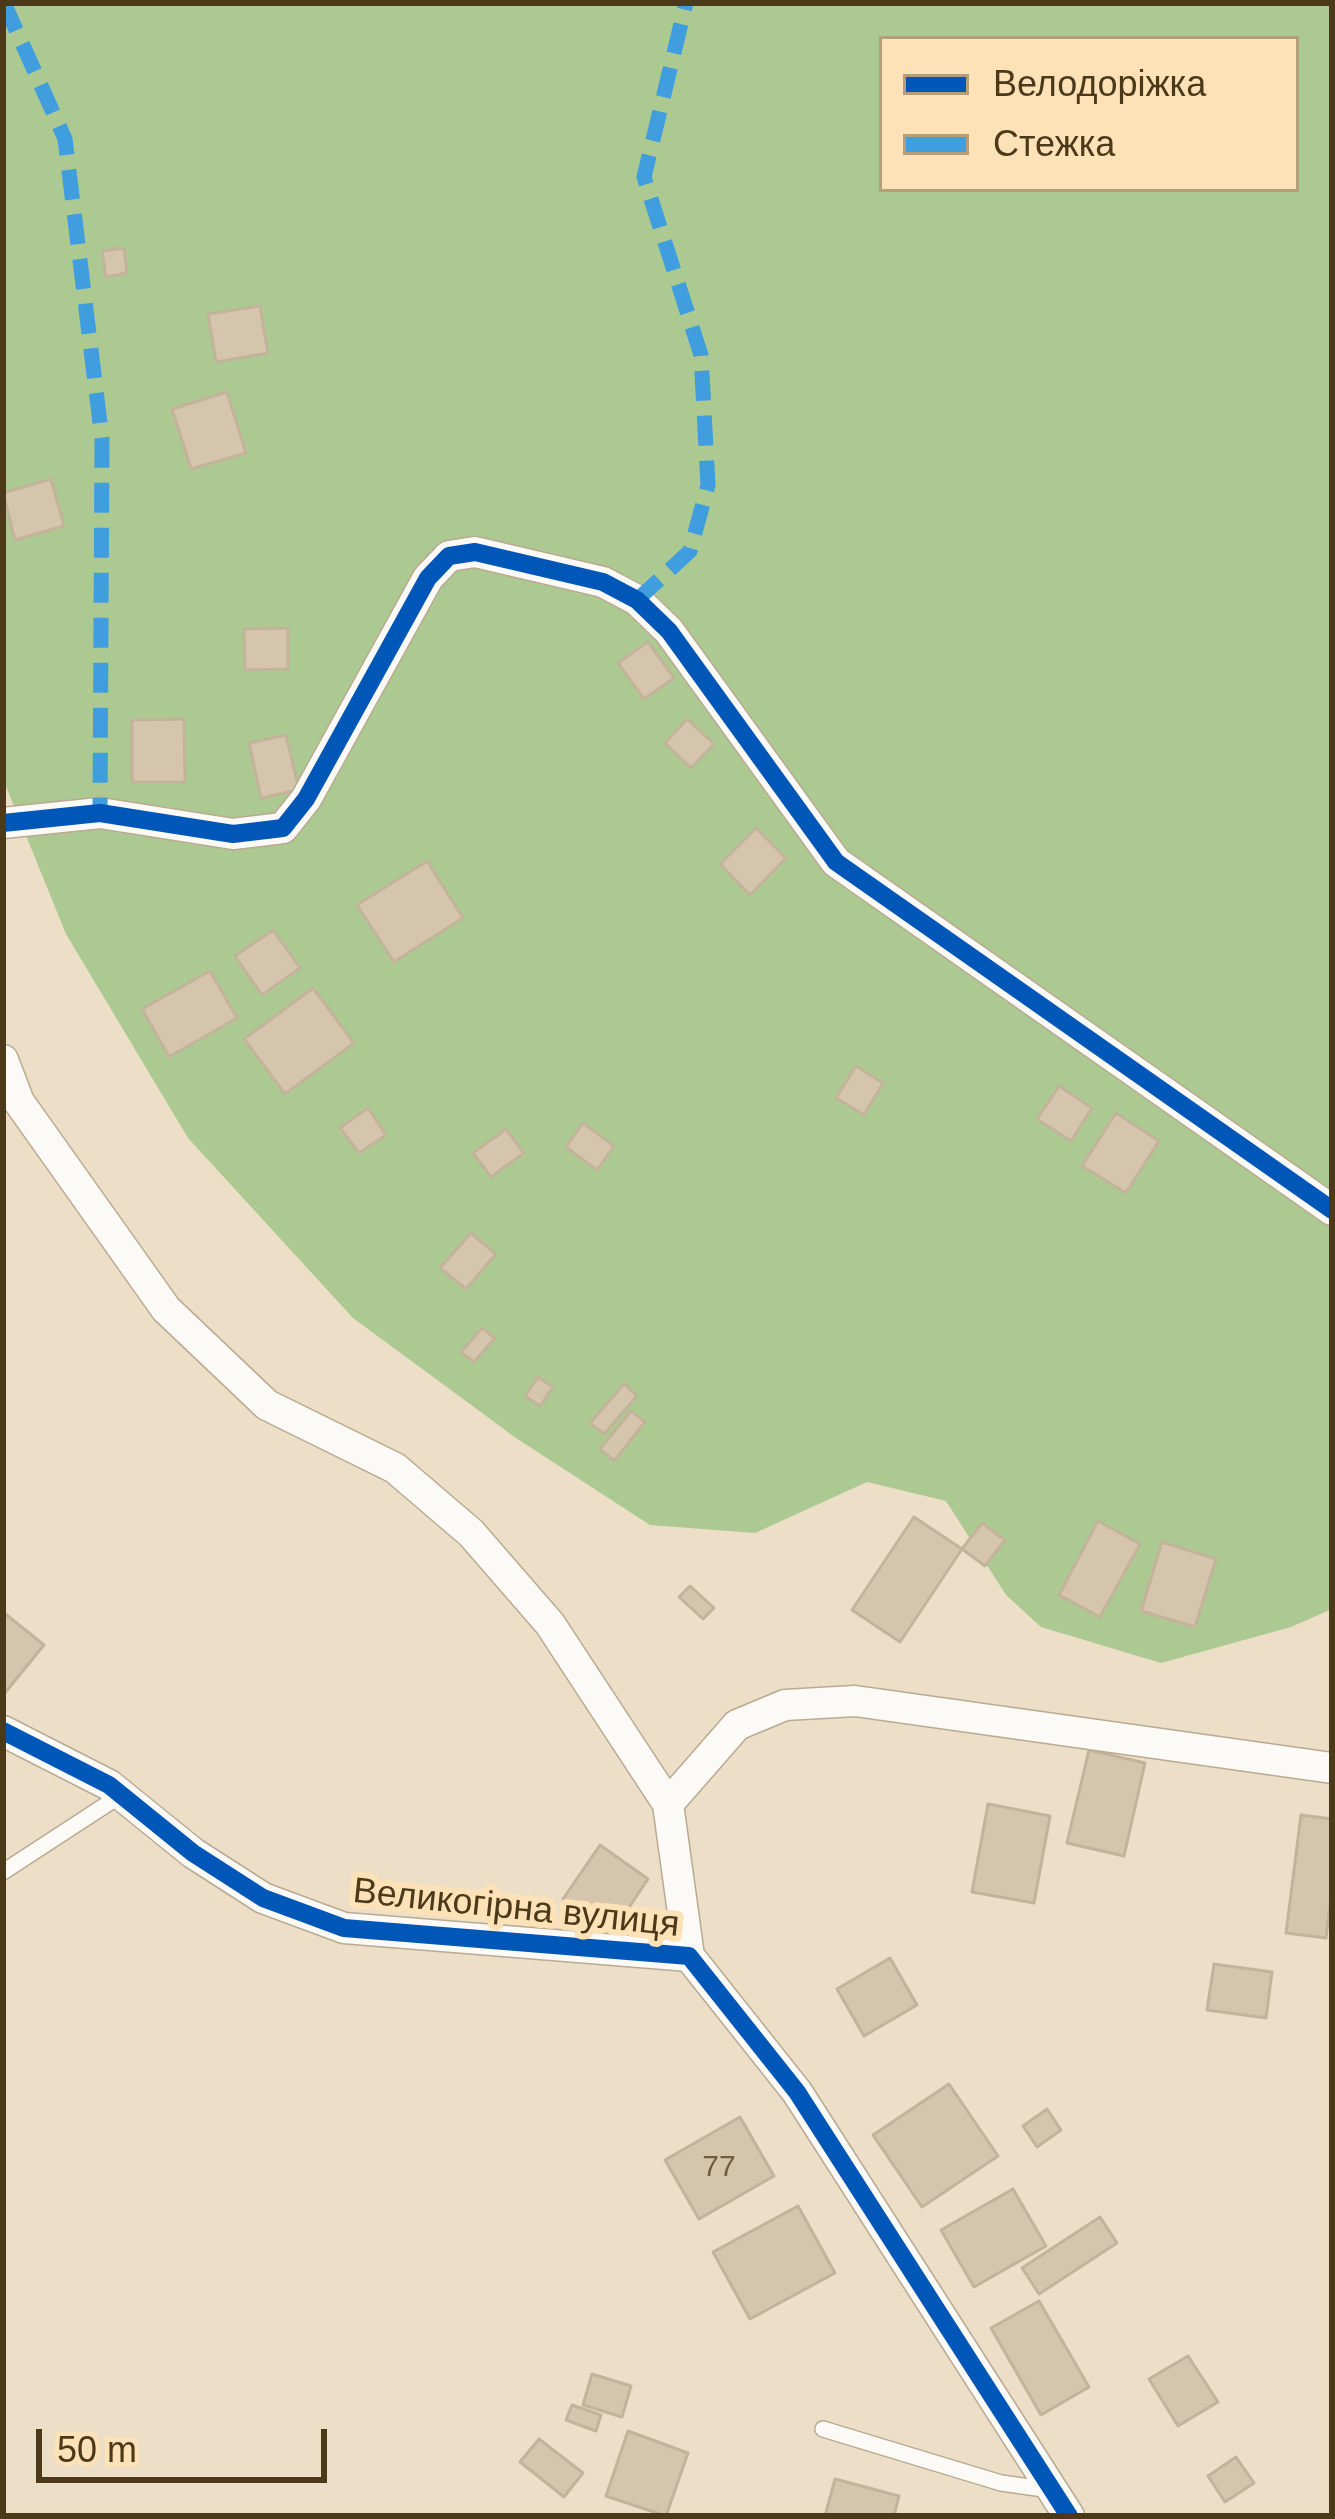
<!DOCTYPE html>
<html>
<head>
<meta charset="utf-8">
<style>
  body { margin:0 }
  #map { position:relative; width:1335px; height:2519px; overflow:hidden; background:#eddec7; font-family:Helvetica,sans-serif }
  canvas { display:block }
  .frame { position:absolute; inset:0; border:6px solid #4b391a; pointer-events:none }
  .legend { position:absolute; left:879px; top:36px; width:420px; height:156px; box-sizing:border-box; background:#fde2b7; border:3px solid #b69e78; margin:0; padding:15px 21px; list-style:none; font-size:36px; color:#4b391a }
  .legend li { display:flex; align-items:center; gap:24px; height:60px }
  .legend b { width:60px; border:3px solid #b69e78 }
  .scale { position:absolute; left:36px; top:2429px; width:291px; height:54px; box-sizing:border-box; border:6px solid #4b391a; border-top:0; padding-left:15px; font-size:36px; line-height:42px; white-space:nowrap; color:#4b391a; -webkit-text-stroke:9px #fde2b7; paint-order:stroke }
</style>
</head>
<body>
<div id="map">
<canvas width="1335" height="2519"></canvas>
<div class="frame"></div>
<ul class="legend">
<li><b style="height:15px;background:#0057b8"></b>Велодоріжка</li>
<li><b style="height:15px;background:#409edf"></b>Стежка</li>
</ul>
<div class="scale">50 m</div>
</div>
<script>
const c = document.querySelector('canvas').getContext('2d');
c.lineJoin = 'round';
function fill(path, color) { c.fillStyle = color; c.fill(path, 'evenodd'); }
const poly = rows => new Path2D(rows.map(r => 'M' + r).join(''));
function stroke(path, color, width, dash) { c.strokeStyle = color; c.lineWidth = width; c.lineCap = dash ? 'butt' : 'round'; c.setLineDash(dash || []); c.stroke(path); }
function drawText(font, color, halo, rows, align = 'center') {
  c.font = font + ' Helvetica,sans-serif'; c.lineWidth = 12; c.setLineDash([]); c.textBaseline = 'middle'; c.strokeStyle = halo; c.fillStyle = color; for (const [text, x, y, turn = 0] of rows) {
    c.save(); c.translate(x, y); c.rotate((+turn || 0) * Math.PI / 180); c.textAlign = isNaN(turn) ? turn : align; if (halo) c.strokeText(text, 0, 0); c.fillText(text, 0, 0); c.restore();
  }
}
fill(poly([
  [3,3,1332,3,1332,1609,1291,1627,1161,1663,1041,1627,1006,1595,946,1501,867,1482,755,1533,650,1525,516,1438,353,1318,188,1138,66,934,3,779],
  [882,39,1296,39,1296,189,882,189]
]), '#acc992');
const building = poly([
  [124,248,127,273,106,277,102,251,124,248],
  [260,306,268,353,216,362,208,314,260,306],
  [227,392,246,453,191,469,172,409,227,392],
  [51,479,64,526,15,540,3,493,51,479],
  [288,628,288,669,245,670,244,629,288,628],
  [648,642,674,678,644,699,618,663,648,642],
  [184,719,185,782,132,782,132,720,184,719],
  [687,719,714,744,691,768,665,743,687,719],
  [286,735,299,790,261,798,249,743,286,735],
  [756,828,786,858,750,895,720,864,756,828],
  [427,861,463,918,394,962,357,905,427,861],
  [273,930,300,968,262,995,235,956,273,930],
  [210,971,237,1018,169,1057,142,1009,210,971],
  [313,988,354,1043,285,1094,244,1039,313,988],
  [856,1066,883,1083,864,1115,836,1098,856,1066],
  [1059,1086,1092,1108,1071,1141,1037,1119,1059,1086],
  [368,1108,386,1135,359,1153,340,1128,368,1108],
  [1116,1113,1159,1141,1126,1193,1082,1166,1116,1113],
  [583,1123,614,1146,597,1170,566,1147,583,1123],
  [506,1129,524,1153,491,1177,473,1153,506,1129],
  [471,1233,496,1254,466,1289,440,1268,471,1233],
  [482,1328,495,1338,474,1362,461,1352,482,1328],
  [538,1377,553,1387,540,1406,525,1396,538,1377],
  [624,1384,637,1396,604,1434,590,1423,624,1384],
  [631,1411,645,1422,614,1461,600,1449,631,1411],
  [914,1517,962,1549,900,1642,852,1610,914,1517],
  [1098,1521,1140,1544,1100,1617,1059,1595,1098,1521],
  [982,1523,1005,1540,985,1566,962,1549,982,1523],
  [1162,1542,1216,1559,1195,1627,1141,1611,1162,1542],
  [690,1586,714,1608,703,1619,679,1597,690,1586],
  [3,1612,44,1645,4,1694,3,1694,3,1612],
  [1089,1750,1145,1763,1124,1856,1067,1843,1089,1750],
  [988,1804,1050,1816,1034,1903,972,1892,988,1804],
  [1301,1815,1332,1819,1332,1888,1326,1938,1286,1933,1301,1815],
  [600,1845,648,1879,612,1933,563,1899,600,1845],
  [890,1958,917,2005,864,2036,837,1989,890,1958],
  [1214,1964,1272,1972,1266,2018,1207,2010,1214,1964],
  [949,2084,998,2156,922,2207,873,2135,949,2084],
  [1047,2109,1061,2130,1037,2147,1023,2126,1047,2109],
  [740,2117,774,2176,699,2219,665,2160,740,2117],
  [1013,2189,1046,2246,974,2287,941,2230,1013,2189],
  [798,2206,835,2273,750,2319,713,2252,798,2206],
  [1100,2217,1117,2243,1039,2294,1022,2268,1100,2217],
  [1039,2301,1089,2387,1041,2415,991,2328,1039,2301],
  [1188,2356,1218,2402,1178,2426,1149,2379,1188,2356],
  [592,2374,631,2386,622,2417,583,2405,592,2374],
  [572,2405,601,2415,596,2431,566,2420,572,2405],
  [628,2431,688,2453,666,2516,606,2496,628,2431],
  [539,2439,583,2473,564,2497,520,2462,539,2439],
  [1236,2457,1254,2483,1225,2502,1208,2476,1236,2457],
  [835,2479,899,2496,894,2516,825,2516,835,2479]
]);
fill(building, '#d4c5ac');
stroke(building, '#c2b39a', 3);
const lane = poly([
  [3,1872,121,1795],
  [823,2429,1001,2483,1051,2490]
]);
const street = poly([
  [3,823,100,813,233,834,283,828,306,799,428,578,449,556,475,552,603,582,637,600,669,631,836,862,1332,1210],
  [3,1060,19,1102,166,1309,267,1405,395,1468,471,1533,550,1624,668,1804,689,1956],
  [3,1731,109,1785,193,1853,263,1898,344,1928,689,1956,797,2092,1069,2516],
  [668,1804,737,1725,785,1705,855,1701,1332,1768]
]);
stroke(lane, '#b9aa92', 18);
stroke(street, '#b9aa92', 33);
stroke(lane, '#fcfaf7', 15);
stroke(street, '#fcfaf7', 30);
stroke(poly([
  [4,3,65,139,102,439,100,813],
  [637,600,690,551,708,485,701,355,644,177,686,3]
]), '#409edf', 15, [30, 15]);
stroke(poly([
  [3,823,100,813,233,834,283,828,306,799,428,578,449,556,475,552,603,582,637,600,669,631,836,862,1332,1210],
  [3,1731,109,1785,193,1853,263,1898,344,1928,689,1956,797,2092,1069,2516]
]), '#0057b8', 18);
drawText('30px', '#705e41', null, [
  ["77",719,2168]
]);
drawText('36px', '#4b391a', '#fde2b7', [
  ["Великогірна вулиця",516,1909,6]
]);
</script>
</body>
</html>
